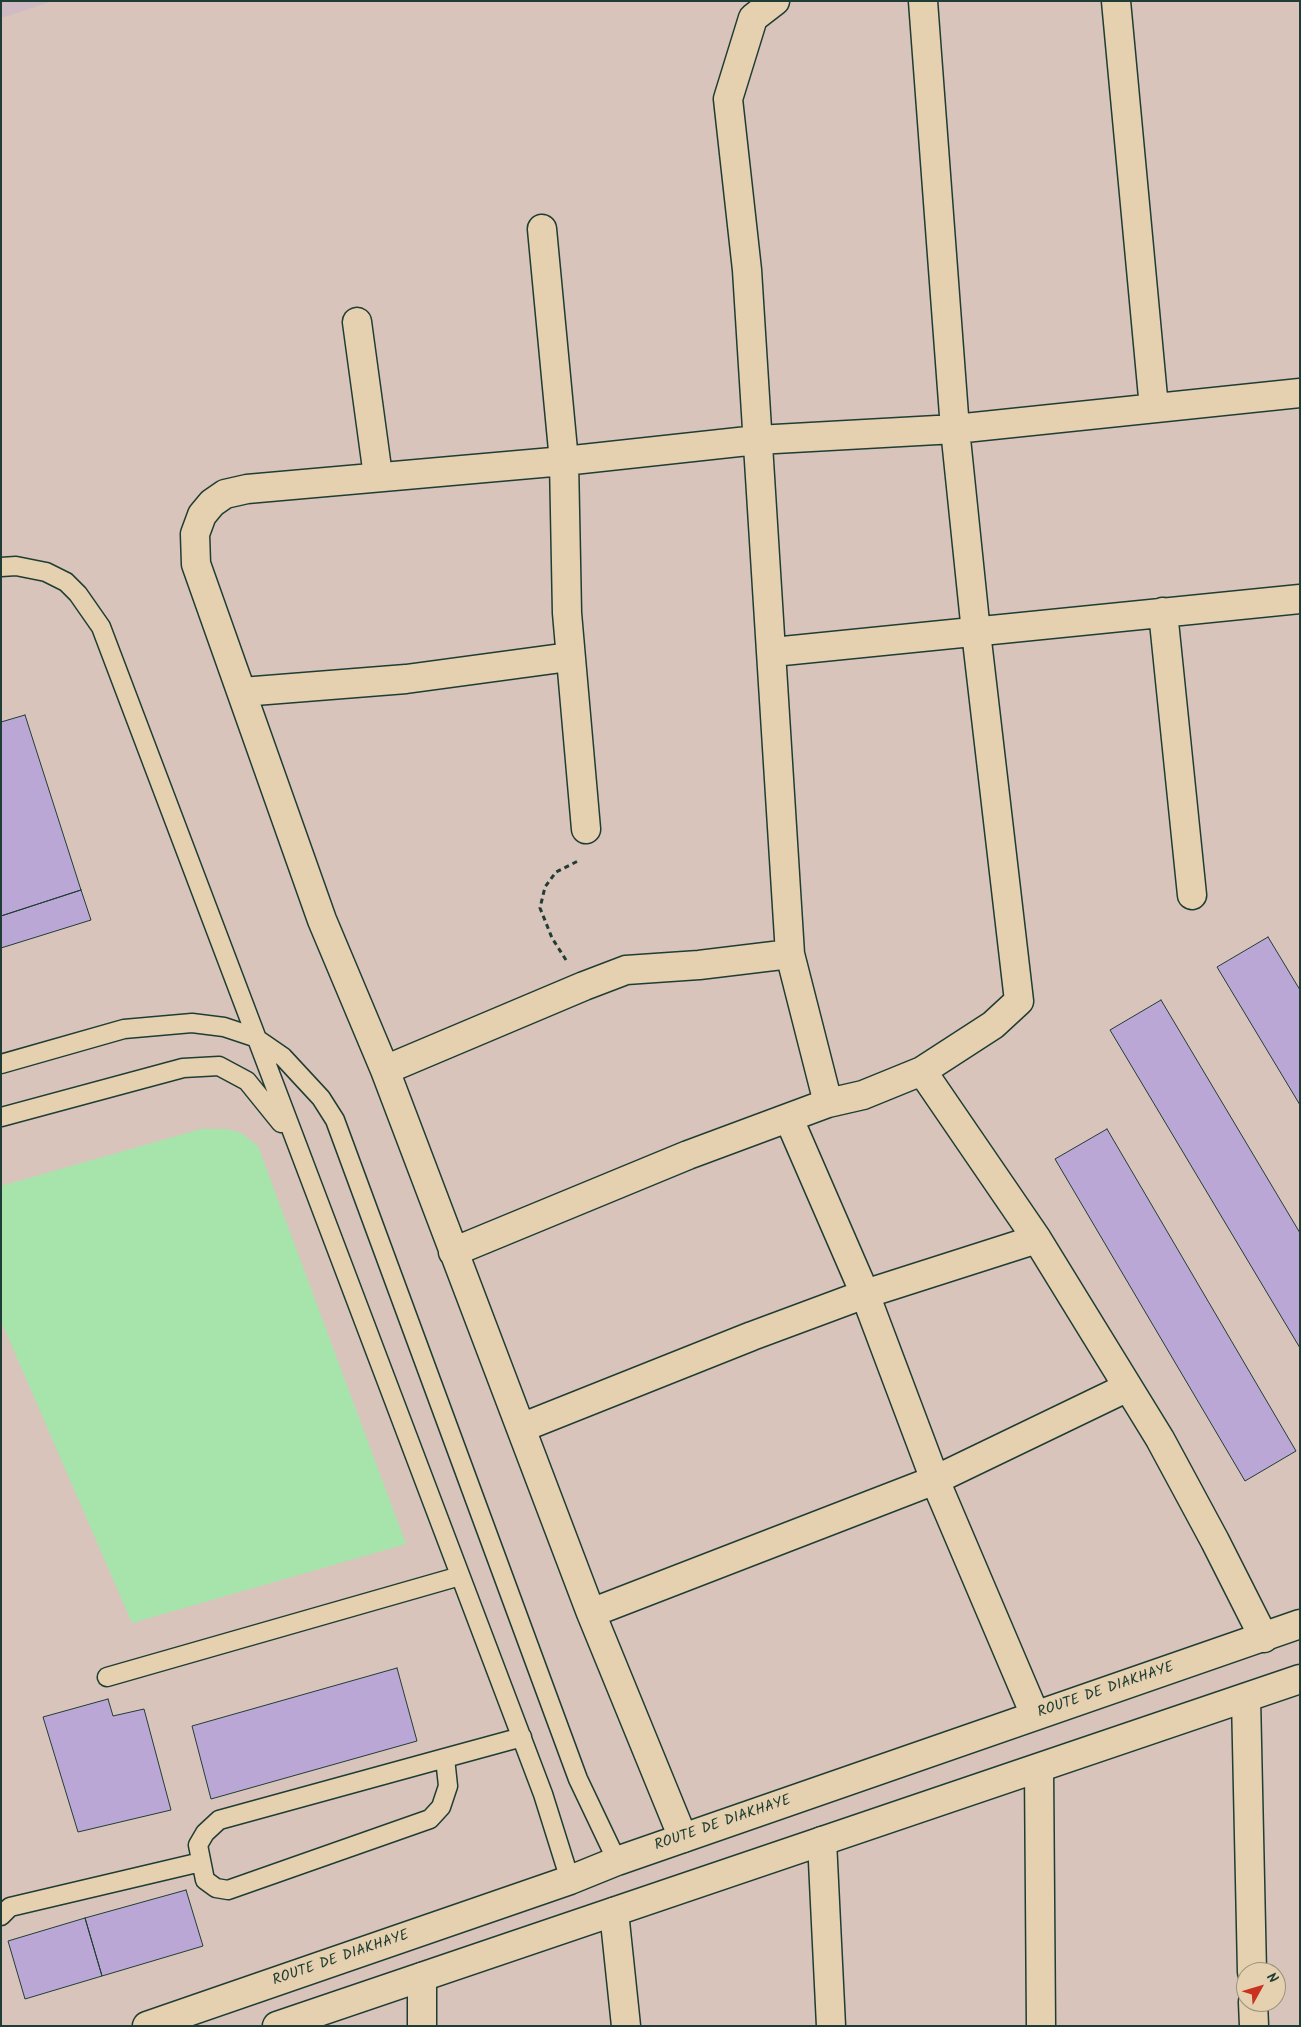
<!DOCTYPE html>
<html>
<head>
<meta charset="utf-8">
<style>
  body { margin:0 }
  #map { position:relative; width:1301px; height:2027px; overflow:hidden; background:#d8c4bb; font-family:Kalam,sans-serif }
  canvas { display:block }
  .frame { position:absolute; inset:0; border:2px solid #1f3d34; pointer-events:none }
  .north { position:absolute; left:1236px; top:1962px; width:50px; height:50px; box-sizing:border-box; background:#e5d0af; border:1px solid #96957e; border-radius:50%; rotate:51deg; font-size:14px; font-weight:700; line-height:20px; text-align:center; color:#1f3d34 }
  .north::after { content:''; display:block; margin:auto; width:18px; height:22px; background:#c8321e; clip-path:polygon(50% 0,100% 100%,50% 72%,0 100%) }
</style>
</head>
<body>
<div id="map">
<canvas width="1301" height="2027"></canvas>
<div class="frame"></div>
<div class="north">N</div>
</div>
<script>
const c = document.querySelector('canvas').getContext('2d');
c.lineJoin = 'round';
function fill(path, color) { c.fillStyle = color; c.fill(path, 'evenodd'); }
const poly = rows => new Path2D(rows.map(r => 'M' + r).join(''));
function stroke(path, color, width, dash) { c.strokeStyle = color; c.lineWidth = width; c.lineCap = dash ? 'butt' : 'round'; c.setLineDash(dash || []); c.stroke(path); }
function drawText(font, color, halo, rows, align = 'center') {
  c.font = font + ' Kalam,sans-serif'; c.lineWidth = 4; c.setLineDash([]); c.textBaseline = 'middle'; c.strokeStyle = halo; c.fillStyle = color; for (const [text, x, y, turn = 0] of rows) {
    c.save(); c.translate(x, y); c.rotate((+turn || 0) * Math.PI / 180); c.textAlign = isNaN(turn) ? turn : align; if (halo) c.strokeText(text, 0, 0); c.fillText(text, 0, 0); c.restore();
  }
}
fill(poly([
  [1,1,53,1,1,18]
]), '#cfbbc3');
fill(poly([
  [201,1129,228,1129,241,1133,258,1146,406,1544,132,1623,1,1321,1,1186]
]), '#a6e4ab');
const building = poly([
  [25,715,81,890,1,916,1,722,25,715],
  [81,890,91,920,1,948,1,916,81,890],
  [1268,937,1300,990,1300,1105,1217,967,1268,937],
  [1161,1000,1300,1233,1300,1348,1110,1030,1161,1000],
  [1107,1129,1296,1451,1245,1481,1055,1159,1107,1129],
  [397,1668,417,1741,211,1799,192,1726,397,1668],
  [108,1699,113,1716,144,1709,171,1810,78,1832,43,1717,108,1699],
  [186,1890,203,1946,102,1976,85,1918,186,1890],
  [85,1918,102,1976,25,1999,8,1941,85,1918]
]);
fill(building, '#bba7d6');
stroke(building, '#1f3d34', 1);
const service = poly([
  [1,567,16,566,46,572,66,582,78,594,101,627,543,1794,570,1880],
  [1,1064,124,1029,192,1023,224,1027,254,1037,283,1057,321,1098,335,1120,578,1779,617,1861],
  [1,1117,183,1068,219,1066,247,1081,281,1123],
  [107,1677,460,1576],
  [445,1758,448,1786,441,1807,430,1819,228,1890,216,1888,205,1880,198,1845,205,1833,219,1820,445,1758,522,1737],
  [1,1916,10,1907,201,1862]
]);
const minor = poly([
  [775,1,753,18,728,99,747,270,790,954,828,1103],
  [1116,1,1154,408],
  [542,229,564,461,567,613,586,829],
  [357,322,378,476],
  [1163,612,1192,895],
  [773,652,1300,599],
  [242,692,406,679,569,657],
  [790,954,699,965,626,970,584,986,385,1070,322,920,196,564,195,534,202,515,212,503,225,494,247,489,564,461,757,440,955,429,1300,393],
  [385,1070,591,1613,683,1838],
  [922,1071,1037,1239,1160,1439,1215,1541,1264,1638],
  [789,1119,865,1294,935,1480,1035,1715],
  [453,1252,688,1155,828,1103,863,1095,922,1071,993,1025,1019,1001,976,632,955,429,923,1],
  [521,1428,752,1336,865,1294,1037,1239],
  [591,1613,935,1480,1128,1387],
  [1246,1698,1252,1972],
  [1039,1769,1041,2026],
  [822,1841,831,2026],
  [614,1912,626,2026],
  [422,1977,422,2026],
  [1253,2002,1254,2026]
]);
const primary = poly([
  [147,2026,570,1880,617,1861,1300,1624],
  [277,2026,1300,1679]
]);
stroke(service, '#1f3d34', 21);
stroke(minor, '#1f3d34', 31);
stroke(primary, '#1f3d34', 31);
stroke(poly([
  [566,960,552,938,540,908,545,887,556,872,580,860]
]), '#1f3d34', 3, [5, 4]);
stroke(service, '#e5d0af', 18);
stroke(minor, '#e5d0af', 28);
stroke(primary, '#e5d0af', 28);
drawText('15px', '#1f3d34', '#e5d0af', [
  ["ROUTE DE DIAKHAYE",1106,1691,-19],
  ["ROUTE DE DIAKHAYE",723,1824,-19],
  ["ROUTE DE DIAKHAYE",341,1959,-19]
]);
</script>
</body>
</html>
